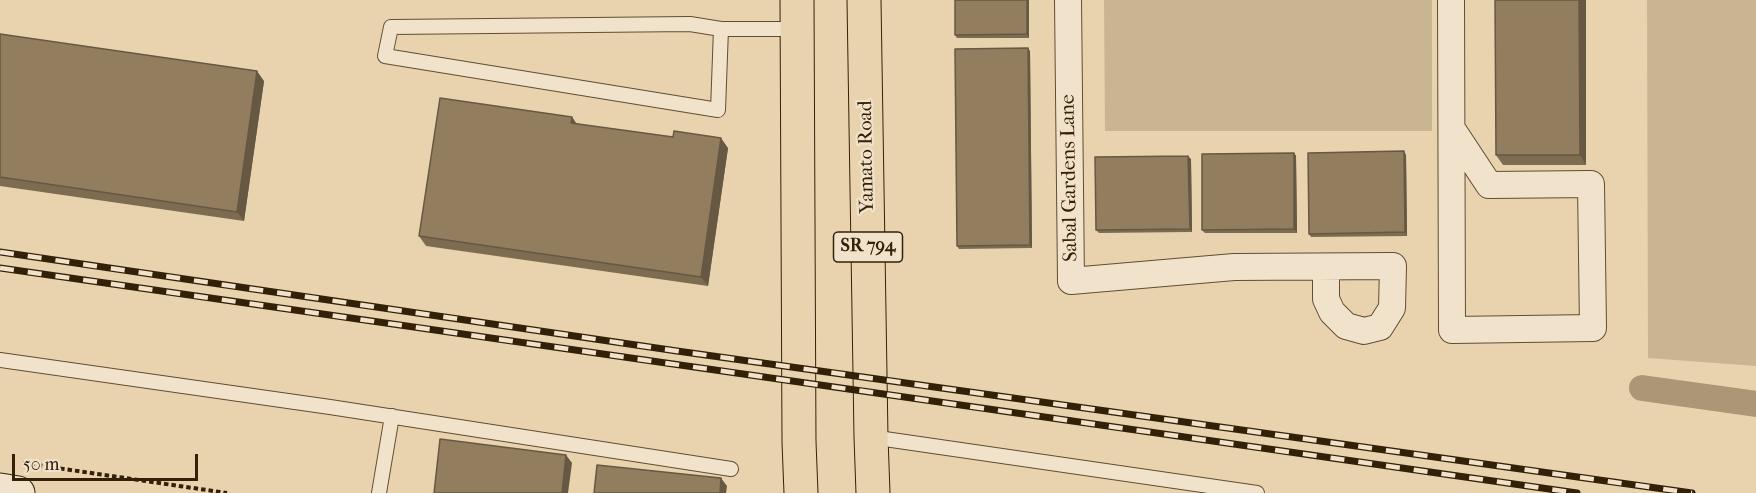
<!DOCTYPE html>
<html>
<head>
<meta charset="utf-8">
<style>
  body { margin:0 }
  #map { position:relative; width:1756px; height:493px; overflow:hidden; background:#e9d3af; font-family:"IM FELL French Canon",serif }
  canvas { display:block }
  .scale { position:absolute; left:12px; top:454px; width:186px; height:27px; box-sizing:border-box; border:3px solid #342007; border-top:0; padding-left:8px; font-size:18px; line-height:21px; white-space:nowrap; color:#342007; -webkit-text-stroke:4px #f1e2cb; paint-order:stroke }
</style>
</head>
<body>
<div id="map">
<canvas width="1756" height="493"></canvas>
<div class="scale">50 m</div>
</div>
<script>
const c = document.querySelector('canvas').getContext('2d');
c.lineJoin = 'round';
function fill(path, color) { c.fillStyle = color; c.fill(path, 'evenodd'); }
const poly = rows => new Path2D(rows.map(r => 'M' + r).join(''));
function stroke(path, color, width, dash) { c.strokeStyle = color; c.lineWidth = width; c.lineCap = dash ? 'butt' : 'round'; c.setLineDash(dash || []); c.stroke(path); }
function drawText(font, color, halo, rows, align = 'center') {
  c.font = font + ' "IM FELL French Canon",serif'; c.lineWidth = 4.5; c.setLineDash([]); c.textBaseline = 'middle'; c.strokeStyle = halo; c.fillStyle = color; for (const [text, x, y, turn = 0] of rows) {
    c.save(); c.translate(x, y); c.rotate((+turn || 0) * Math.PI / 180); c.textAlign = isNaN(turn) ? turn : align; if (halo) c.strokeText(text, 0, 0); c.fillText(text, 0, 0); c.restore();
  }
}
fill(poly([
  [1104,0,1432,0,1432,131,1105,131],
  [1647,0,1756,0,1756,366,1648,358]
]), '#cab592');
stroke(poly([
  [1642,388,1756,404]
]), '#ab9676', 26);
const service = poly([
  [721,29,718,110,385,56,391,27,690,24,721,29,797,29],
  [0,360,330,407,731,469],
  [871,437,1257,493],
  [379,493,392,416]
]);
const minor = poly([
  [1068,0,1071,281,1234,267,1393,266,1392,308,1380,327,1364,331,1346,326,1332,312,1326,299,1326,267],
  [1451,0,1452,330,1593,328,1591,184,1489,185,1452,129]
]);
const secondary = poly([
  [0,490,18,493]
]);
const primary = poly([
  [797,0,799,442,801,493],
  [864,0,871,437,873,493]
]);
stroke(service, '#614d31', 16);
stroke(minor, '#614d31', 28);
stroke(secondary, '#342007', 35);
stroke(primary, '#342007', 35);
stroke(poly([
  [23,463,227,493]
]), '#342007', 4, [4.5, 3]);
stroke(service, '#f1e2cb', 14);
stroke(minor, '#f1e2cb', 26);
stroke(secondary, '#f1e2cb', 33);
stroke(primary, '#e9d3af', 33);
const rail = poly([
  [0,252,677,351,1692,493],
  [0,268,1577,493]
]);
stroke(rail, '#342007', 7);
stroke(rail, '#f1e2cb', 4.5, [14]);
fill(poly([
  [955,0,1029,0,1029,38,957,38,955,35],
  [1495,0,1586,0,1586,165,1503,165,1496,155],
  [0,34,264,81,244,221,0,186],
  [1030,51,1032,248,959,249,957,246],
  [572,117,576,124,728,148,708,286,426,246,419,236],
  [1294,153,1296,156,1297,233,1205,233,1202,230],
  [1406,155,1407,236,1311,237,1309,234],
  [1191,159,1192,232,1099,233,1096,230]
]), '#7e6c51');
fill(poly([
  [1027,0,1029,0,1029,38,1027,34],
  [1579,0,1586,0,1586,165,1580,155],
  [1028,48,1030,51,1032,248,1030,245],
  [257,71,264,81,244,221,237,212],
  [572,117,579,127,571,123],
  [721,138,728,148,708,286,701,277],
  [1404,151,1406,155,1407,236,1405,232],
  [1294,153,1296,156,1297,233,1294,229],
  [1188,156,1191,159,1192,232,1190,229],
  [566,455,572,463,568,493,562,493],
  [721,478,727,486,726,493,720,493]
]), '#665842');
const building = poly([
  [955,0,1027,0,1027,34,955,35,955,0],
  [1495,0,1579,0,1580,155,1496,155,1495,0],
  [0,34,257,71,237,212,0,177,0,34],
  [1028,48,1030,245,957,246,955,49,1028,48],
  [440,98,572,117,571,123,673,137,674,131,721,138,701,277,419,236,440,98],
  [1404,151,1405,232,1309,234,1308,153,1404,151],
  [1294,153,1294,229,1202,230,1202,154,1294,153],
  [1188,156,1190,229,1096,230,1095,157,1188,156],
  [440,439,566,455,562,493,434,493,440,439],
  [597,465,721,478,720,493,594,493,597,465]
]);
fill(building, '#927d5e');
stroke(building, '#665842', 1.5);
for (const [x, y, w] of [
  [868,247,69]
]) { const box = new Path2D(); box.roundRect(x - w / 2, y - 15, w, 30, 4.5); c.fillStyle = '#f1e2cb'; c.fill(box); stroke(box, '#342007', 1.5); }
drawText('bold 18px', '#342007', null, [
  ["SR 794",868,247]
]);
drawText('20px', '#342007', '#f1e2cb', [
  ["Yamato Road",867,157,-91],
  ["Sabal Gardens Lane",1070,178,-91]
]);
</script>
</body>
</html>
